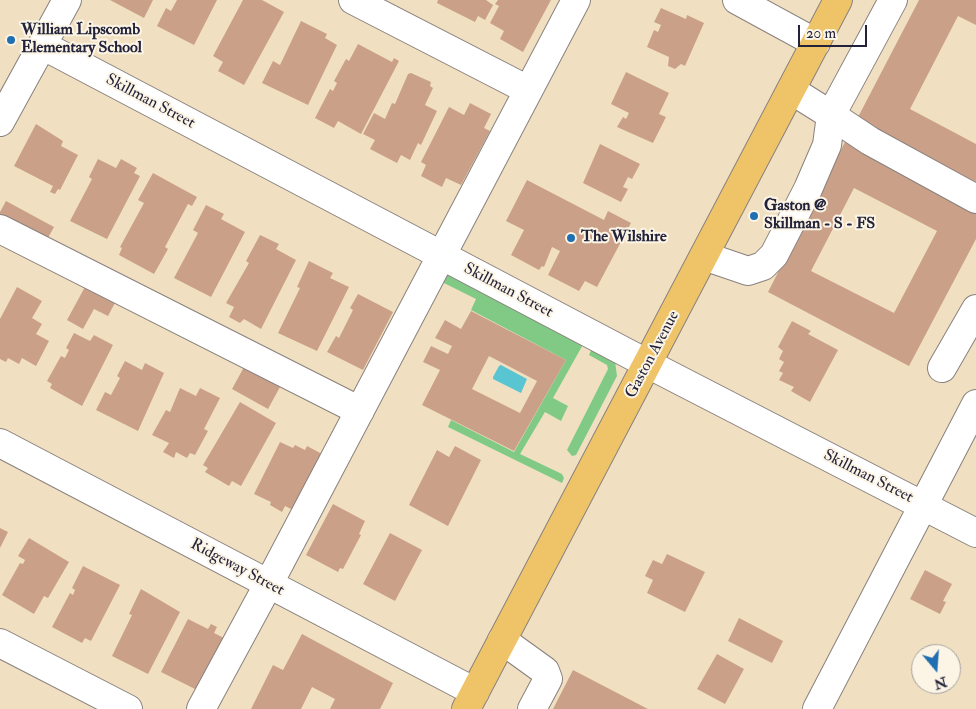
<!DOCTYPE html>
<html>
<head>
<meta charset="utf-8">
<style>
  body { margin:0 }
  #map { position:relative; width:976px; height:709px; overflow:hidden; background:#f0e0c1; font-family:"IM FELL Double Pica",serif }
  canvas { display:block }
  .north { position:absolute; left:911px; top:644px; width:50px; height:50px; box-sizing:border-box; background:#fcf5e5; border:1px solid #a5a1a1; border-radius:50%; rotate:162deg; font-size:14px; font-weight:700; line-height:20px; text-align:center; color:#22223b }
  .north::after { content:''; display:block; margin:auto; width:18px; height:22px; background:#1f6fb2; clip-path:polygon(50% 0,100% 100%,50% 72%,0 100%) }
  .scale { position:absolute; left:798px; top:25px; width:69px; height:22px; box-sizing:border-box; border:2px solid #22223b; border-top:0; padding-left:6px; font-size:15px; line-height:18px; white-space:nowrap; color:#22223b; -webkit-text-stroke:4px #fcf5e5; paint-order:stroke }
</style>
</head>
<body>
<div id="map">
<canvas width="976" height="709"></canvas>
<div class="north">N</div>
<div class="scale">20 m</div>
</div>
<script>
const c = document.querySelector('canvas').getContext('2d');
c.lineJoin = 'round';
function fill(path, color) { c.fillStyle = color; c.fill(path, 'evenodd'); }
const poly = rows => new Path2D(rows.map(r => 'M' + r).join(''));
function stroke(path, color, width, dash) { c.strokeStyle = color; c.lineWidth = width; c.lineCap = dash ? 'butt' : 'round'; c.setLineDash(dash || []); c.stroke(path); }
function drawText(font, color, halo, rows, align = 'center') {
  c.font = font + ' "IM FELL Double Pica",serif'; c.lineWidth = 4; c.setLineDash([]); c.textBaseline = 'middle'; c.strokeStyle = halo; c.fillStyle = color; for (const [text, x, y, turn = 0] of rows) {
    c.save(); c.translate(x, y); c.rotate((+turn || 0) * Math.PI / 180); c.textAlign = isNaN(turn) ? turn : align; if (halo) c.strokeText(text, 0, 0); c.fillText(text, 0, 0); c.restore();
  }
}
fill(poly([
  [446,272,585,341,553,398,568,406,561,421,545,412,520,454,562,474,564,478,562,483,448,427,451,420,514,452,566,360,471,310,476,299,436,279],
  [593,346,615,361,617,376,576,455,572,456,567,450,608,369,607,365,589,355]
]), '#81ca86');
fill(poly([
  [501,365,527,379,521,393,493,379,493,377,499,366]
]), '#59c4d2');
fill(poly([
  [110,0,153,0,144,18],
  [177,0,217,0,194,45,157,26,166,8,171,11],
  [243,0,262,0,284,12,244,85,218,71,223,62,213,56],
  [438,0,486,0,493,5,485,20,478,16,475,22,437,3],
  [498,0,551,0,523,52,500,39,504,31,490,23,499,6,495,4],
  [919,0,976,0,976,25,958,16,910,109,976,144,976,182,973,181,971,186,856,121],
  [661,8,686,19,687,15,704,23,685,66,681,64,675,69,668,66,669,57,647,47,654,30,658,32,661,25,654,22],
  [301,21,327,34,325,38,337,45,308,105,262,83,273,61,280,65],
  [358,44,392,62,394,58,399,61,361,134,338,121,334,128,315,118,330,89,333,91,337,83,334,81,346,59,349,61],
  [626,72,669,93,659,114,666,117,653,143,617,127,623,117,626,119,629,113,611,104],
  [411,73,431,82,430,86,433,88,425,105,437,111,421,145,418,143,410,160,401,155,397,163,370,149,375,140,363,134,374,113,385,119,392,103,395,104,408,74],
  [470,103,491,114,484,128,490,131,461,185,446,178,442,187,421,176,426,165,421,162,449,107,464,115],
  [36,124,63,141,61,146,78,155,60,190,58,189,55,194,50,192,53,186,14,166],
  [846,140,976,207,976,239,909,366,768,292],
  [854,188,937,231,894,313,811,271],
  [600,144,640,164,632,179,628,177,623,187,628,189,621,202,583,183],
  [98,159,116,168,121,159,137,168,134,173,140,176,107,239,70,221,92,179,89,177],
  [153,173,197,197,192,206,188,204,165,247,168,249,154,274,119,255,122,248,120,247,144,203,138,200],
  [527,180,604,220,608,211,631,223,597,287,585,281,579,291,548,275,560,251,552,247,544,267,542,266,539,270,511,255,524,230,506,221],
  [6,201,54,227,44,245,0,221,0,212],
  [206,205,224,214,221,219,245,232,211,297,174,278,198,233,193,230],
  [260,235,279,244,276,249,296,260,261,329,244,319,240,323,229,317,234,307,226,303,249,263,246,261],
  [309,261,333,273,330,278,349,287,317,351,278,333,300,288,297,287],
  [86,285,116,301,108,316,94,309,83,329,67,320],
  [17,287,42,301,32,318,42,324,36,334,49,341,36,366,22,358,19,364,8,358,6,362,0,359,0,319],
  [358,294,393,312,363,370,327,352,336,336,339,338,353,310,350,308],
  [471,311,566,360,514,451,422,405,440,370,423,362,431,346,448,354,452,346,435,338,445,320,461,329],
  [489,356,537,381,520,413,472,389],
  [792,321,811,331,808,334,838,350,810,402,791,391,794,387,779,380,783,373,779,371,784,362,779,359,783,351,778,347],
  [74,333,90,341,94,335,113,345,82,406,50,388,52,384,47,381,61,356,65,358,69,350,66,348],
  [125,361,142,370,145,363,164,373,138,431,96,410,105,392,111,395,120,378,117,376],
  [244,367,280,387,268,409,232,389],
  [180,388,196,396,200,388,220,398,204,429,208,431,195,455,190,453,187,458,176,452,174,458,163,452,169,443,152,435,166,410,170,412],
  [240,402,276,423,241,486,232,481,229,486,205,472,208,468,203,465],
  [280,442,293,448,295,445,305,450,307,446,324,455,295,511,285,506,282,512,270,505,271,502,254,494],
  [455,446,481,460,448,526,409,505,437,450,449,457],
  [333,504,365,521,359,534,361,535,343,569,340,568,338,572,306,555],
  [0,528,8,532,0,548],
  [390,533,422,550,395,601,363,584],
  [29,538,69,562,48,598,44,596,34,614,2,595,20,563,23,564,25,560,18,556],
  [667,554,705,572,685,612,647,593,653,580,645,576,653,560,662,564],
  [83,566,120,585,91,641,85,638,82,643,52,627,70,593,73,595,75,590,72,588],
  [925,570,952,584,943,601,946,602,940,614,910,599],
  [141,589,180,612,148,674,112,656,132,615,129,614],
  [739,618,783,641,772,663,728,641],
  [188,619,208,629,211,624,217,627,214,633,228,640,197,690,161,672],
  [302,634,393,683,380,709,330,709,335,699,312,687,301,709,251,709,273,665,283,670],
  [717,654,744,669,725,704,697,689],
  [573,670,648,709,553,709]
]), '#cba089');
const minor = poly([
  [353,0,528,90],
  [737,0,816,43],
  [893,0,831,115,870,141,976,199],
  [42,45,648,364,976,533],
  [0,122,67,0],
  [0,229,360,411],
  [704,256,748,271,763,266,774,255,808,189,827,145,831,115,791,90],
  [942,368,976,309],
  [0,443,475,692],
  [502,640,545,671,548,679,532,709],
  [0,643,128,709],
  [201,709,268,585,576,0],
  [817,709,976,404]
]);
const major = poly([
  [466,709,838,0]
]);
stroke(minor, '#89817e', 30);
stroke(major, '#89817e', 30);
stroke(minor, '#fff', 28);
stroke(major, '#efc469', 28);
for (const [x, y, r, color] of [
  [11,40,5,"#1f6fb2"],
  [754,216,5,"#1f6fb2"],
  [571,238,5,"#1f6fb2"]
]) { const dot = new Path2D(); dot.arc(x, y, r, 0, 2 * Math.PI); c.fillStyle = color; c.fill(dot); stroke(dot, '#fcf5e5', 2); }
drawText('bold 16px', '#22223b', '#fcf5e5', [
  ["William Lipscomb",21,31],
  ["Elementary School",21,49],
  ["Gaston @",764,207],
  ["Skillman - S - FS",764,225],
  ["The Wilshire",581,238]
], 'left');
drawText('16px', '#22223b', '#fcf5e5', [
  ["Skillman Street",150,102,28],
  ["Skillman Street",508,291,28],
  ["Gaston Avenue",653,355,-62],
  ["Skillman Street",868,477,27],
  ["Ridgeway Street",237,568,28]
]);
</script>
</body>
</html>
